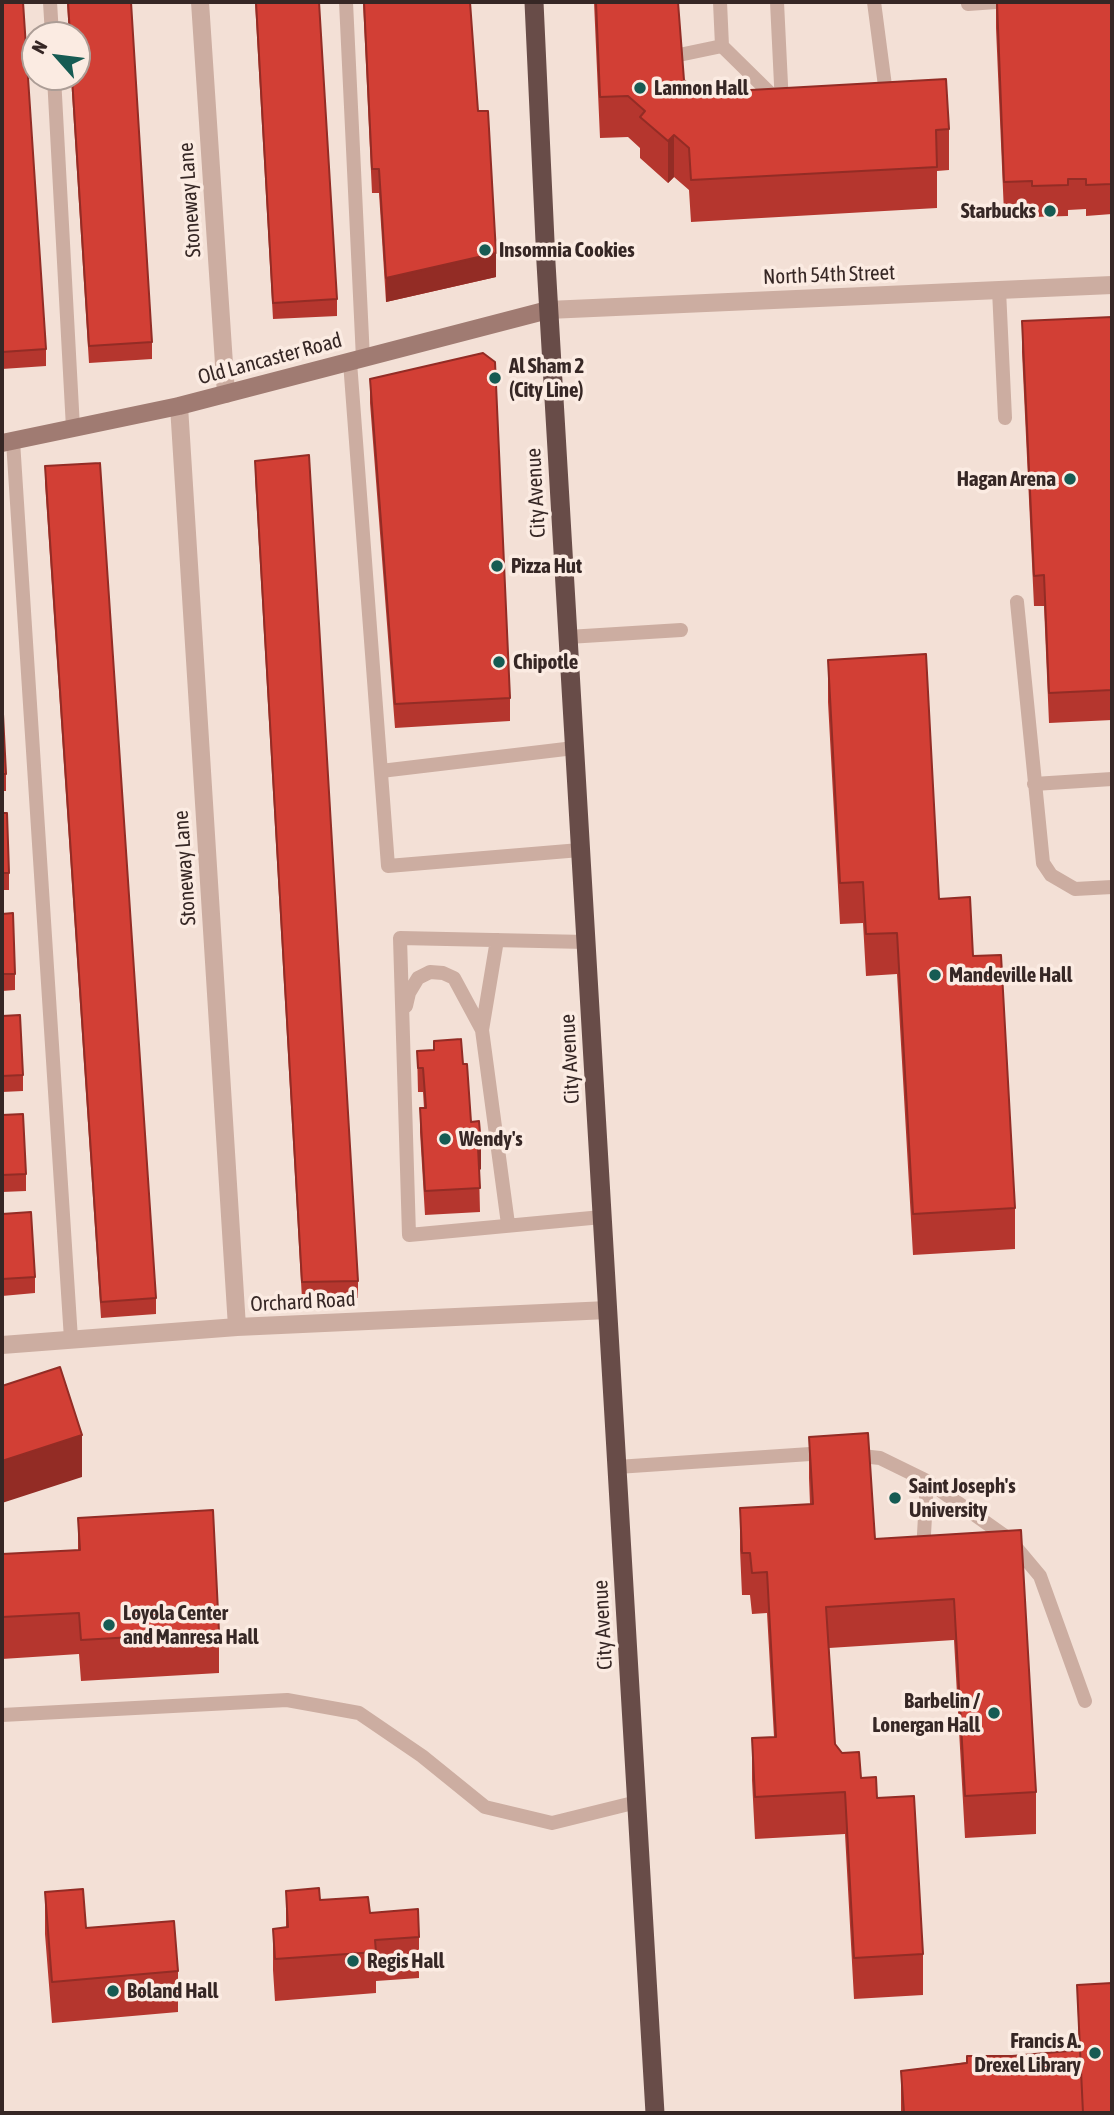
<!DOCTYPE html>
<html>
<head>
<meta charset="utf-8">
<style>
  body { margin:0 }
  #map { position:relative; width:1114px; height:2115px; overflow:hidden; background:#f3e0d6; font-family:"Asap Condensed",sans-serif }
  canvas { display:block }
  .frame { position:absolute; inset:0; border:4px solid #362725; pointer-events:none }
  .north { position:absolute; left:21px; top:21px; width:70px; height:70px; box-sizing:border-box; background:#fbebe2; border:2px solid #ac9d96; border-radius:50%; rotate:298deg; font-size:19px; font-weight:700; line-height:28px; text-align:center; color:#362725 }
  .north::after { content:''; display:block; margin:auto; width:24px; height:32px; background:#165b53; clip-path:polygon(50% 0,100% 100%,50% 72%,0 100%) }
</style>
</head>
<body>
<div id="map">
<canvas width="1114" height="2115"></canvas>
<div class="frame"></div>
<div class="north">N</div>
</div>
<script>
const c = document.querySelector('canvas').getContext('2d');
c.lineJoin = 'round';
const poly = rows => new Path2D(rows.map(r => 'M' + r).join(''));
function stroke(path, color, width, dash) { c.strokeStyle = color; c.lineWidth = width; c.lineCap = dash ? 'butt' : 'round'; c.setLineDash(dash || []); c.stroke(path); }
function fill(path, color) { c.fillStyle = color; c.fill(path, 'evenodd'); }
function drawText(font, color, halo, rows, align = 'center') {
  c.font = font + ' "Asap Condensed",sans-serif'; c.lineWidth = 7; c.setLineDash([]); c.textBaseline = 'middle'; c.strokeStyle = halo; c.fillStyle = color; for (const [text, x, y, turn = 0] of rows) {
    c.save(); c.translate(x, y); c.rotate((+turn || 0) * Math.PI / 180); c.textAlign = isNaN(turn) ? turn : align; if (halo) c.strokeText(text, 0, 0); c.fillText(text, 0, 0); c.restore();
  }
}
stroke(poly([
  [50,2,52,35],
  [346,2,363,359],
  [720,2,722,46,779,102],
  [777,2,782,105],
  [874,2,887,101],
  [968,4,996,2],
  [679,55,722,46],
  [54,77,73,428],
  [999,290,1005,418],
  [350,362,388,866,580,850],
  [13,441,71,1339],
  [1017,602,1043,863,1051,875,1075,889,1112,887],
  [568,637,681,630],
  [381,771,574,748],
  [1034,784,1112,779],
  [497,940,482,1030,508,1224],
  [586,942,400,938,409,1235,602,1217],
  [406,1006,409,993,418,978,430,972,443,973,454,978,482,1030],
  [852,1455,880,1458,927,1481,1009,1539,1040,1576,1085,1701],
  [617,1467,825,1453],
  [923,1552,927,1481],
  [2,1715,287,1700,359,1713,422,1756,485,1807,552,1823,637,1802]
]), '#ccada1', 14);
stroke(poly([
  [200,2,226,394],
  [179,406,237,1327],
  [2,1345,237,1327,608,1310]
]), '#ccada1', 18);
stroke(poly([
  [548,310,1112,285]
]), '#ccada1', 18);
stroke(poly([
  [2,443,179,406,548,310]
]), '#a07b72', 18);
stroke(poly([
  [534,2,546,263,655,2113]
]), '#684c48', 19);
fill(poly([
  [2,2,46,349,46,366,2,369],
  [67,2,131,2,152,342,152,359,89,363,71,77,77,77,77,35,69,35],
  [255,2,319,2,337,299,337,316,273,319],
  [363,2,470,2,478,111,496,277,386,302,379,193,372,193],
  [594,2,678,2,684,80,697,93,949,129,949,170,937,171,937,208,691,222,689,190,674,177,668,183,640,158,640,148,628,137,600,138],
  [996,2,1112,2,1112,214,1086,216,1086,209,1068,210,1068,216,1032,217,1032,211,1004,213,996,28],
  [1112,317,1112,720,1049,723,1044,606,1034,606,1022,352,1022,321],
  [370,379,510,698,510,721,395,728,370,403],
  [255,461,358,1281,358,1298,302,1299,255,477],
  [45,466,156,1298,156,1314,101,1318,45,483],
  [828,660,939,899,973,956,1015,1208,1015,1249,913,1255,897,974,866,976,863,923,840,924,828,702],
  [2,714,6,774,6,791,2,791],
  [2,813,9,873,9,890,2,890],
  [2,914,15,974,15,990,2,991],
  [2,1016,23,1075,23,1091,2,1092],
  [434,1041,463,1064,471,1122,481,1169,479,1170,480,1212,425,1215,420,1132,420,1108,424,1108,423,1092,418,1092,417,1051,434,1050],
  [2,1115,26,1174,26,1191,2,1192],
  [2,1214,35,1277,35,1293,2,1296],
  [809,1437,875,1539,1021,1530,1036,1792,1036,1834,965,1838,954,1640,829,1648,835,1744,877,1798,923,1954,923,1995,854,1999,845,1834,755,1839,752,1780,752,1738,774,1737,767,1613,752,1614,750,1595,742,1595,740,1550,740,1508,810,1504,809,1478],
  [78,1518,219,1632,219,1673,81,1681,79,1654,2,1659,2,1554,78,1550],
  [286,1891,370,1913,419,1937,419,1978,376,1981,376,1993,275,2001,273,1970,273,1929,286,1928],
  [45,1892,86,1928,178,1971,178,2012,52,2023,45,1934],
  [1077,1985,1112,2113,901,2113,901,2071,1012,2056,1079,2050]
]), '#b5362e');
fill(poly([
  [674,135,674,177,668,183,668,141],
  [496,253,496,277,386,302,386,278],
  [481,1145,481,1169,478,1171,478,1147],
  [82,1435,82,1477,2,1503,2,1461]
]), '#932c25');
const building = poly([
  [2,2,23,2,46,349,2,352,2,2],
  [68,2,131,2,152,342,89,346,72,77,77,77,77,35,70,35,68,2],
  [256,2,319,2,337,299,273,303,256,2],
  [364,2,470,2,478,111,488,111,496,253,386,278,379,169,372,169,364,2],
  [596,2,678,2,684,80,697,93,946,79,949,129,936,130,937,167,691,180,689,148,674,135,668,141,640,117,645,111,628,96,600,97,596,2],
  [997,2,1112,2,1112,184,1086,185,1086,179,1068,179,1068,185,1032,186,1032,181,1004,182,997,2],
  [1112,317,1112,690,1049,693,1044,575,1034,576,1022,321,1112,317],
  [483,353,495,362,510,698,395,704,370,379,483,353],
  [309,455,358,1281,302,1282,255,461,309,455],
  [100,463,156,1298,101,1302,45,466,100,463],
  [926,654,939,899,970,897,973,956,1001,955,1015,1208,913,1214,897,933,866,934,863,882,840,883,828,660,926,654],
  [2,714,3,714,6,774,2,774,2,714],
  [2,813,7,813,9,873,2,873,2,813],
  [13,913,15,974,2,974,2,914,13,913],
  [20,1015,23,1075,2,1076,2,1016,20,1015],
  [461,1039,463,1064,467,1064,471,1122,479,1121,481,1145,478,1147,480,1188,425,1191,420,1108,426,1108,423,1068,418,1068,417,1051,434,1050,434,1041,461,1039],
  [23,1114,26,1174,2,1175,2,1115,23,1114],
  [31,1212,35,1277,2,1279,2,1214,31,1212],
  [60,1367,82,1435,2,1461,2,1386,60,1367],
  [868,1433,875,1539,1021,1530,1036,1792,965,1796,954,1599,826,1607,835,1744,842,1753,859,1752,861,1778,876,1777,877,1798,914,1796,923,1954,854,1958,845,1792,755,1797,752,1738,776,1737,767,1572,752,1573,750,1553,742,1553,740,1508,813,1504,809,1437,868,1433],
  [213,1510,219,1632,81,1640,79,1613,2,1617,2,1554,80,1550,78,1518,213,1510],
  [319,1888,320,1900,368,1897,370,1913,418,1909,419,1937,375,1940,376,1952,275,1959,273,1929,288,1927,286,1891,319,1888],
  [83,1889,86,1928,174,1921,178,1971,52,1982,45,1892,83,1889],
  [1112,1983,1112,2113,1083,2113,1077,1985,1112,1983],
  [1080,2050,1083,2113,904,2113,901,2071,967,2063,967,2056,1012,2056,1080,2050]
]);
fill(building, '#d23f35');
stroke(building, '#932c25', 2);
for (const [x, y, r, color] of [
  [640,88,7,"#165b53"],
  [1050,211,7,"#165b53"],
  [485,250,7,"#165b53"],
  [495,378,7,"#165b53"],
  [1070,479,7,"#165b53"],
  [497,566,7,"#165b53"],
  [499,662,7,"#165b53"],
  [935,975,7,"#165b53"],
  [445,1139,7,"#165b53"],
  [895,1498,7,"#165b53"],
  [109,1625,7,"#165b53"],
  [994,1713,7,"#165b53"],
  [353,1961,7,"#165b53"],
  [113,1991,7,"#165b53"],
  [1095,2053,7,"#165b53"]
]) { const dot = new Path2D(); dot.arc(x, y, r, 0, 2 * Math.PI); c.fillStyle = color; c.fill(dot); stroke(dot, '#fbebe2', 2.5); }
drawText('bold 21px', '#362725', '#fbebe2', [
  ["Lannon Hall",654,88],
  ["Starbucks",1036,211,"right"],
  ["Insomnia Cookies",499,250],
  ["Al Sham 2",509,366],
  ["(City Line)",509,390],
  ["Hagan Arena",1056,479,"right"],
  ["Pizza Hut",511,566],
  ["Chipotle",513,662],
  ["Mandeville Hall",949,975],
  ["Wendy's",459,1139],
  ["Saint Joseph's",909,1486],
  ["University",909,1510],
  ["Loyola Center",123,1613],
  ["and Manresa Hall",123,1637],
  ["Barbelin /",980,1701,"right"],
  ["Lonergan Hall",980,1725,"right"],
  ["Regis Hall",367,1961],
  ["Boland Hall",127,1991],
  ["Francis A.",1081,2041,"right"],
  ["Drexel Library",1081,2065,"right"]
], 'left');
drawText('21px', '#362725', '#fbebe2', [
  ["Stoneway Lane",190,200,-94],
  ["North 54th Street",829,275,-2],
  ["Old Lancaster Road",270,359,-15],
  ["City Avenue",536,493,-93],
  ["Stoneway Lane",185,868,-94],
  ["City Avenue",570,1059,-93],
  ["Orchard Road",303,1302,-3],
  ["City Avenue",603,1625,-93]
]);
</script>
</body>
</html>
